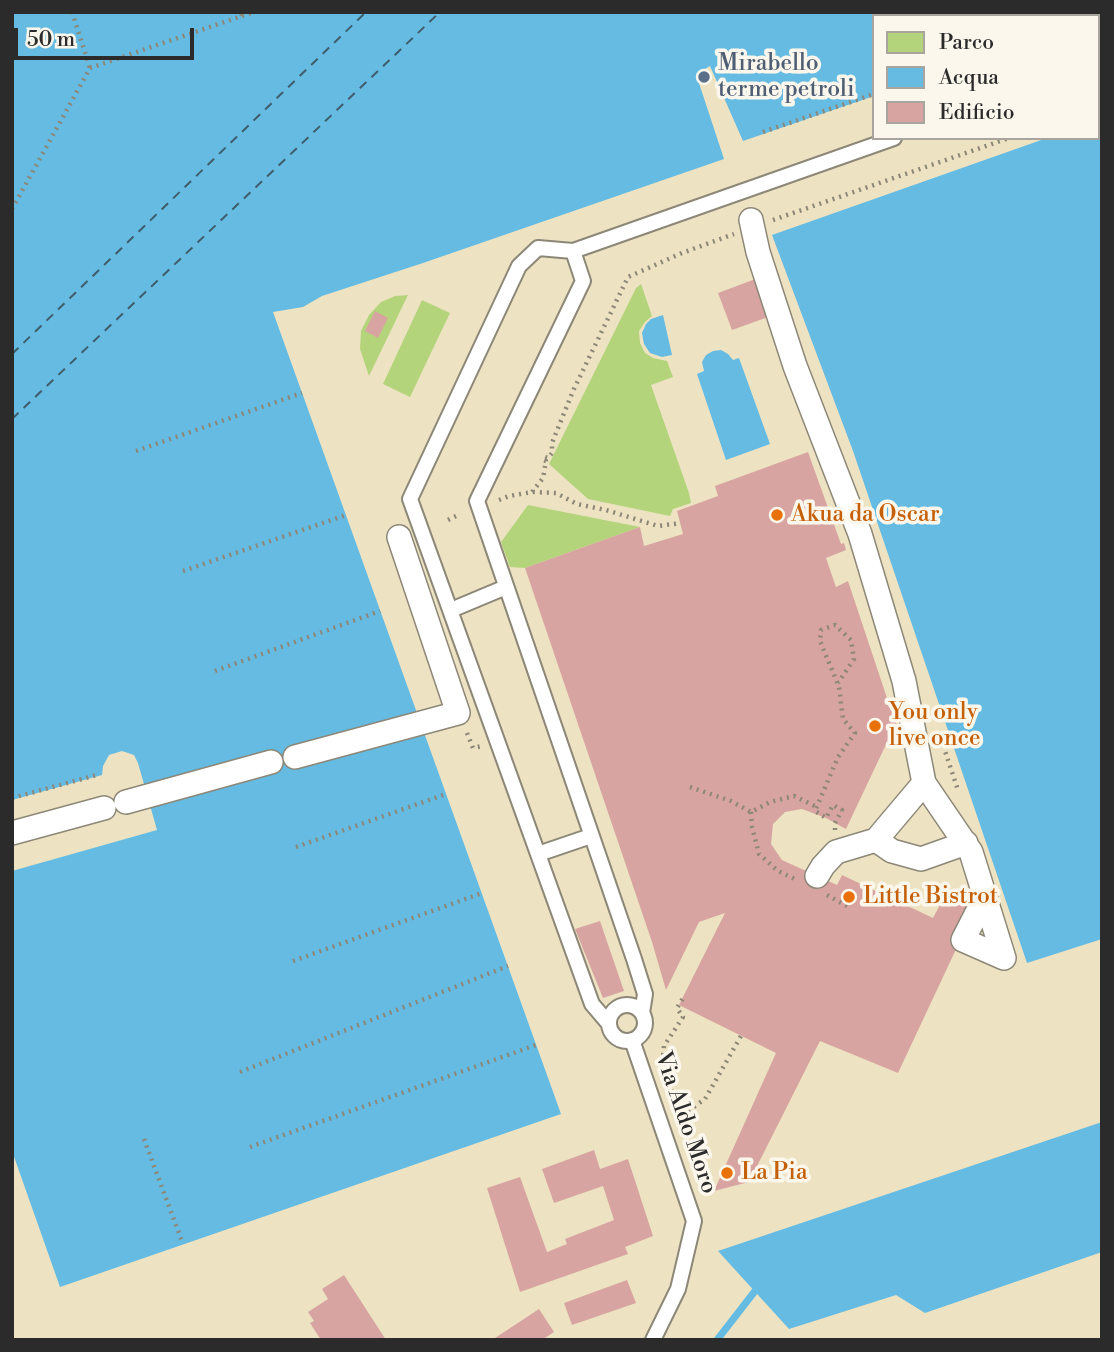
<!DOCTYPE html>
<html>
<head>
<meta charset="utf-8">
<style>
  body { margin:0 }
  #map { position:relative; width:1114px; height:1352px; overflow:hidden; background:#ede3c3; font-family:"Libre Bodoni",serif }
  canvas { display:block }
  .frame { position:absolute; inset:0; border:14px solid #2b2b2b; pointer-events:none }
  .legend { position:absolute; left:872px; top:14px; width:228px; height:126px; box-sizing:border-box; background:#fbf7ec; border:2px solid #a8a59f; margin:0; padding:9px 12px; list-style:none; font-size:21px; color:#2b2b2b }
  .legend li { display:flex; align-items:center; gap:14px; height:35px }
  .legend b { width:35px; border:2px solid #a8a59f }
  .scale { position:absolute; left:14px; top:28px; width:180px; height:32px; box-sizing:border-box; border:4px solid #2b2b2b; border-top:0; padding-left:9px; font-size:21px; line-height:24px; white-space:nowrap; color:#2b2b2b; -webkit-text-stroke:5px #fbf7ec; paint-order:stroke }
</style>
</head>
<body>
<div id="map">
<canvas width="1114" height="1352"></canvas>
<div class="frame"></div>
<ul class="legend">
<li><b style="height:19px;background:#b4d47b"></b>Parco</li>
<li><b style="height:19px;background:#65bbe2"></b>Acqua</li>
<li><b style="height:19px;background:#d8a4a1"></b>Edificio</li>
</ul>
<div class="scale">50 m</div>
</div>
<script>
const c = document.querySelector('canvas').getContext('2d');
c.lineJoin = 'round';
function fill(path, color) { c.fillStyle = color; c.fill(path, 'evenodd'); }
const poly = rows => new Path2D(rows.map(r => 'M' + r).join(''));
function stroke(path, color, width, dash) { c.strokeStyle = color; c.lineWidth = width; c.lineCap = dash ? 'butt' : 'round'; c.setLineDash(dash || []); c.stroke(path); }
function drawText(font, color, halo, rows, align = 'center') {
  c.font = font + ' "Libre Bodoni",serif'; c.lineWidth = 7; c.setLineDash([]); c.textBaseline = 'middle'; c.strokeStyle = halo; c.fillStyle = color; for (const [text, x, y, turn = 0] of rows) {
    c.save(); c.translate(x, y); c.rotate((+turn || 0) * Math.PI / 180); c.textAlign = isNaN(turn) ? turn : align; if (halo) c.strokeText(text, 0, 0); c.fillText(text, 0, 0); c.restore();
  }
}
fill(poly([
  [641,284,652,316,645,322,639,331,640,343,645,353,653,358,667,361,673,377,651,385,689,493,691,503,673,509,670,516,588,499,549,464,636,288],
  [408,295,369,376,360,349,361,331,369,315,381,302,395,296],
  [422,300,450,313,410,397,383,384],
  [528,505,640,527,525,568,510,567,501,542]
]), '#b4d47b');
fill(poly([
  [12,12,1102,12,1102,17,1098,18,1098,16,874,16,874,96,743,141,710,66,696,74,724,159,423,263,322,296,303,307,273,312,561,1114,60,1287,12,1151,12,871,157,830,138,763,134,755,122,751,109,755,103,766,102,775,12,800],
  [1102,119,1102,939,1027,963,853,451,772,235,1047,138,1098,138,1098,120],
  [663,315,672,355,662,357,650,353,644,344,642,333,646,324,651,319],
  [721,350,728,354,733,360,739,358,770,444,726,460,697,374,704,371,702,362,706,355,713,351],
  [1102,1122,1102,1252,925,1313,896,1295,789,1329,718,1251]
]), '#65bbe2');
stroke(poly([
  [717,1340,755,1291]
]), '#65bbe2', 7);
stroke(poly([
  [12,354,366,12],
  [12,419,440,12]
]), '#3f5d6b', 2, [9, 7]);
fill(poly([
  [758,278,771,316,732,330,718,293],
  [375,311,388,318,378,338,365,331],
  [808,452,841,544,844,543,846,550,826,558,836,587,848,581,889,704,908,698,846,829,826,818,802,809,785,812,773,824,771,844,782,860,837,885,842,875,933,918,942,901,981,896,898,1073,820,1041,749,1182,714,1191,776,1053,679,1005,725,913,699,922,666,990,652,942,525,568,640,527,644,546,683,534,677,511,718,496,715,486],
  [600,921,624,991,603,998,575,929],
  [594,1150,600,1169,628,1159,653,1236,625,1247,628,1254,520,1292,487,1188,520,1177,547,1252,567,1244,565,1239,614,1220,603,1186,554,1203,542,1169],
  [344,1275,386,1340,321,1340,310,1323,314,1321,308,1312,328,1299,322,1289],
  [627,1280,636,1303,572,1325,564,1303],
  [539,1309,554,1332,542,1340,492,1340]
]), '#d8a4a1');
const service = poly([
  [1098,68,1102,66],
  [573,251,894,138],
  [451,610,506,587],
  [538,854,591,836],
  '609 1023a18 18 0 1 1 36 0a18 18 0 1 1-36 0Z',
  [609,1024,592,1004,410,499,519,266,538,248,573,251,583,281,477,501,634,959,645,994,642,1013],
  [632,1040,694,1221,678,1289,653,1340]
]);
const pedestrian = poly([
  [751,220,758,252,795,366,860,534,904,681,924,783,876,840,836,852,823,866,817,876],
  [295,757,458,713,399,537],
  [924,783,971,852,985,897,1004,958,963,940,985,897],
  [126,802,271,762],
  [12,833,104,808],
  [876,840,892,851,921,859,966,843]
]);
stroke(service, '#8c8777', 18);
stroke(pedestrian, '#8c8777', 26);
stroke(poly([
  [72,12,90,68],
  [242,16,255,12],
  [1098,17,1102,16],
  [1098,108,1102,106],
  [763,132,874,94],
  [12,209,90,68,242,16,241,12],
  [773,220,1009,138],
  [136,451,302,393],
  [532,492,543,478,546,461,543,460,545,457,548,458,552,453,552,443,573,391,628,277,682,253,734,234],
  [499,500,509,496,532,492,556,493,577,504,606,510,658,526,681,523],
  [448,520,456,516],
  [183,571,346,515],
  [215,671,380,611],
  [467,733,473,748,482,746],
  [941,739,958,790],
  [690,787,731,801,751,812,770,802,794,796,817,807],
  [12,798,97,775],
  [751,812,752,827,759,854,778,871,797,880],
  [835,830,835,823,842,810,833,805,826,818,815,811,838,757,855,733,843,719,839,687,820,641,821,630,835,625,851,640,854,659,838,683],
  [296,847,446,794],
  [827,895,849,907],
  [293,961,482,893],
  [662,1069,664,1046,683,1017,677,1008,683,998],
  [240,1072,508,966],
  [671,1090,676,1100,685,1113],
  [680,1122,685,1113,705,1099,741,1036],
  [144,1139,183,1244],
  [250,1147,536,1045],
  [701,1184,714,1191]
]), '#8c8777', 4.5, [2, 5]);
stroke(service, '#fff', 14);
stroke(pedestrian, '#fff', 23);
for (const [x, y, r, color] of [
  [704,77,7,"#5c6f8a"],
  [777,515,7,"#e8710a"],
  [875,726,7,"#e8710a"],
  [849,897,7,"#e8710a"],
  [727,1173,7,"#e8710a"]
]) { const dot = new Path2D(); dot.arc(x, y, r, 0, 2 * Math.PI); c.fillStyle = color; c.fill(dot); stroke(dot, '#fbf7ec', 2.5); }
drawText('23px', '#4e5e75', '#fbf7ec', [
  ["Mirabello",718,64],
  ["terme petroli",718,90]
], 'left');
drawText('23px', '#c56008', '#fbf7ec', [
  ["Akua da Oscar",791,515],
  ["You only",889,713],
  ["live once",889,739],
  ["Little Bistrot",863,897],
  ["La Pia",741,1173]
], 'left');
drawText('23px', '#2b2b2b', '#fbf7ec', [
  ["Via Aldo Moro",685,1123,71]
]);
</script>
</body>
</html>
